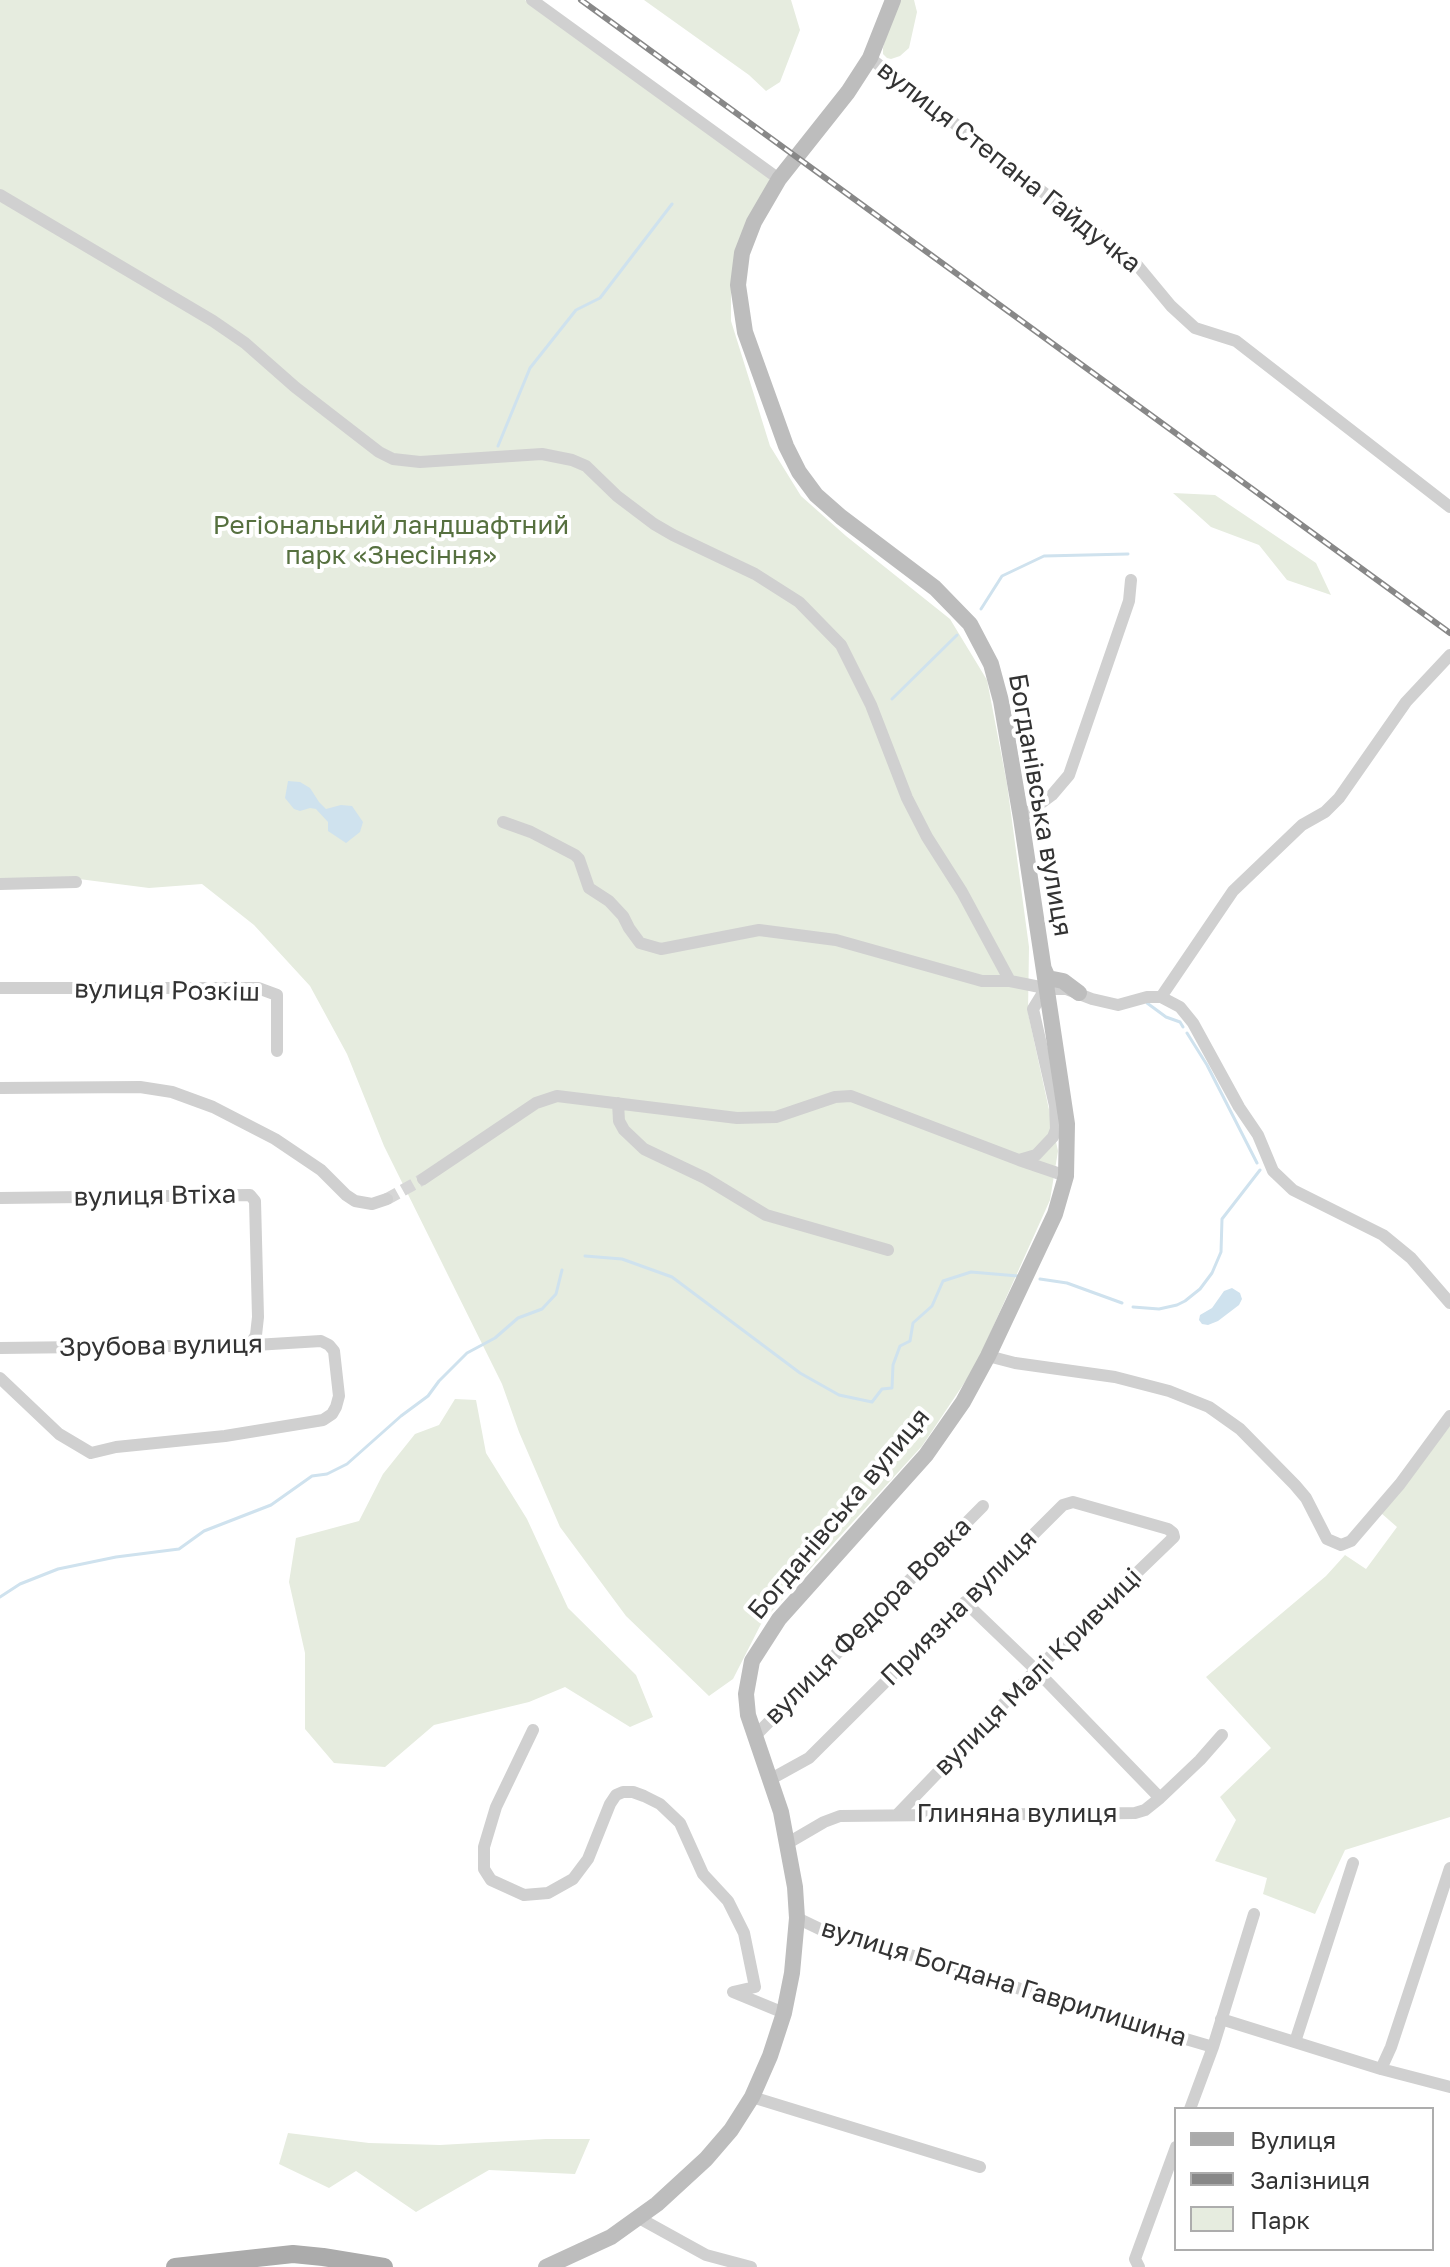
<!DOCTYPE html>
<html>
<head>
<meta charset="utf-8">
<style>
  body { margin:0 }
  #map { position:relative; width:1450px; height:2267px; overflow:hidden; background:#fff; font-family:"Golos Text",sans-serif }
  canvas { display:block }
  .legend { position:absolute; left:1174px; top:2107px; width:260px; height:144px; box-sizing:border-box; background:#fff; border:2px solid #adadad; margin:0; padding:10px 14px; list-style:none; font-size:24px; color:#333 }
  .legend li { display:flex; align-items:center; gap:16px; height:40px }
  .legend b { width:40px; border:2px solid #adadad }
</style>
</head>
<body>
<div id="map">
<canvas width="1450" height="2267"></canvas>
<ul class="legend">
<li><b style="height:10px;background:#ababab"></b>Вулиця</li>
<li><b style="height:10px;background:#888"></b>Залізниця</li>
<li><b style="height:22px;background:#e6ecdf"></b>Парк</li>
</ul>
</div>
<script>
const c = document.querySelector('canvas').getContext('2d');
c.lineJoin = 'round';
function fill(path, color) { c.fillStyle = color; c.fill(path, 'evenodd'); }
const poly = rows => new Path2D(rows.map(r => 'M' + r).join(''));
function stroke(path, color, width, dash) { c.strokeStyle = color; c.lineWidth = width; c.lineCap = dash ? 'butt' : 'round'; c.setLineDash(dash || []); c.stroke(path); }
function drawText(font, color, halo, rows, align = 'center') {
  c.font = font + ' "Golos Text",sans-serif'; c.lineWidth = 8; c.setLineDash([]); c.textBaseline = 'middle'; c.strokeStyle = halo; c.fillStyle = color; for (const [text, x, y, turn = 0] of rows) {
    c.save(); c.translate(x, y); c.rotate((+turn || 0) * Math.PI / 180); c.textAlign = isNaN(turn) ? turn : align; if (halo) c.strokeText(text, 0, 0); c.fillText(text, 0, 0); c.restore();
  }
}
fill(poly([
  [0,0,525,0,767,172,770,182,733,270,731,292,731,321,770,446,801,496,846,536,950,619,987,680,1007,784,1029,947,1028,1013,1058,1151,1050,1200,975,1367,922,1446,762,1622,733,1679,709,1696,626,1616,560,1527,519,1432,502,1384,384,1146,347,1054,310,986,254,925,202,884,149,888,79,879,0,879],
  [644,0,791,0,800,30,780,82,766,91,749,75],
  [896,0,914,0,917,12,909,48,900,56,891,59,887,58,883,54,883,48],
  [1173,493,1215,495,1316,563,1331,595,1287,580,1259,545,1211,527],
  [455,1399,476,1400,486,1453,527,1519,568,1608,636,1675,653,1717,630,1727,565,1687,529,1702,434,1725,385,1767,334,1763,305,1729,305,1653,289,1582,296,1538,359,1521,383,1474,415,1434,439,1425],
  [1450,1426,1450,1817,1345,1850,1315,1914,1263,1894,1267,1878,1215,1861,1236,1820,1220,1797,1271,1748,1206,1677,1326,1576,1345,1555,1366,1569,1397,1527,1381,1513],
  [288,2133,369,2143,440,2145,546,2139,590,2139,575,2174,489,2170,416,2212,356,2171,329,2188,279,2164]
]), '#e6ecdf');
fill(poly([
  [288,781,300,782,310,788,319,802,326,809,341,805,352,806,363,822,360,832,346,843,328,831,328,822,316,809,310,808,300,811,294,809,285,798],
  [1232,1288,1240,1293,1242,1299,1239,1305,1218,1321,1208,1325,1202,1324,1199,1320,1200,1315,1212,1308,1224,1291]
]), '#cfe2ee');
stroke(poly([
  [498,446,530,368,576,310,600,298,672,204],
  [981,609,1002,576,1044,556,1128,554],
  [892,699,957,635],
  [1147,1003,1166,1017,1180,1022,1183,1027],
  [1187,1033,1207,1065,1257,1163],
  [585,1256,622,1259,672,1277,800,1373,839,1395,872,1402,882,1389,892,1388,893,1365,900,1346,910,1341,913,1323,932,1306,943,1281,971,1272,1018,1276],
  [1040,1279,1067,1283,1122,1303],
  [1133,1307,1159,1309,1177,1305,1185,1301,1200,1289,1212,1273,1221,1252,1222,1219,1260,1170],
  [0,1597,20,1584,58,1569,116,1557,179,1549,204,1531,271,1505,312,1476,327,1474,347,1464,401,1416,428,1396,439,1381,467,1353,495,1338,518,1318,542,1309,556,1294,562,1270]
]), '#cfe2ee', 3);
stroke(poly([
  [387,1199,423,1179]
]), '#d6d6d6', 12, [12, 6]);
stroke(poly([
  [532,0,779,179],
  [870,58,1137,265,1171,306,1195,328,1236,341,1450,507],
  [0,195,213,321,245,343,295,387,379,452,393,459,420,462,542,454,572,460,586,466,617,496,654,524,673,535,755,574,799,602,841,645,871,705,907,798,927,837,962,892,1010,981,1050,989,1066,989,1092,999,1118,1005,1147,997,1161,997,1180,1007,1193,1023,1239,1107,1258,1135,1273,1171,1293,1190,1383,1235,1411,1258,1450,1303],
  [1021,818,1052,795,1069,775,1129,601,1131,580],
  [503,822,531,832,575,855,579,859,589,888,609,901,623,916,629,928,640,943,661,949,759,930,836,940,982,981,1010,981],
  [0,884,76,882],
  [0,988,258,988,277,995,277,1051],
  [1161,997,1233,891,1302,825,1325,812,1339,798,1406,702,1450,655],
  [0,1088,140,1087,172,1092,213,1107,275,1139,321,1170,346,1195,355,1201,372,1204,387,1199],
  [618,1103,619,1121,624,1130,644,1149,705,1178,766,1215,888,1250],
  [1019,1160,1036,1155,1053,1137,1056,1129,1055,1106,1033,1009,1046,988],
  [423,1179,536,1103,557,1096,737,1118,776,1117,835,1097,851,1096,1019,1160,1066,1176],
  [0,1198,250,1195,255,1201,258,1317,256,1335,253,1340,246,1345],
  [0,1348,255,1345,321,1341,329,1345,334,1351,339,1396,336,1407,332,1414,323,1420,225,1436,116,1447,91,1453,59,1434,0,1378],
  [988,1356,1015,1363,1115,1377,1169,1391,1209,1407,1240,1429,1295,1485,1306,1498,1327,1539,1341,1545,1351,1541,1400,1484,1450,1416],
  [965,1602,1036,1670,1160,1798],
  [533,1730,496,1807,484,1847,484,1869,491,1880,524,1895,548,1893,573,1879,588,1859,610,1804,616,1795,623,1792,633,1792,644,1796,660,1804,680,1823,703,1874,728,1901,744,1933,755,1987,733,1992,784,2013],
  [754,1737,983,1506],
  [771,1779,809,1758,1063,1505,1073,1502,1168,1529,1173,1533,1174,1537,1036,1670,897,1815],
  [788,1843,824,1822,840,1816,1135,1813,1145,1810,1160,1798,1200,1760,1222,1735],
  [797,1918,824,1931,939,1963,1080,2008,1213,2047],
  [1221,2019,1381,2069,1450,2087],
  [1295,2042,1353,1863],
  [1381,2069,1391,2047,1450,1868],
  [752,2097,980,2167],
  [1190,2109,1213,2047,1254,1914],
  [639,2218,706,2255,751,2267],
  [1139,2267,1135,2259,1176,2147]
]), '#d0d0d0', 12);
stroke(poly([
  [1044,969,1048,978,1063,981,1079,993],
  [546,2267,611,2237,657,2204,706,2159,731,2130,752,2097,770,2056,784,2013,792,1973,797,1918,795,1887,781,1812,748,1715,746,1694,752,1661,779,1619,926,1455,963,1402,988,1356,1055,1214,1066,1176,1067,1124,1021,818,1001,701,991,664,970,624,935,588,841,517,816,495,799,472,786,446,745,332,738,285,742,253,754,222,779,179,848,92,870,58,893,0]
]), '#bdbdbd', 16);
stroke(poly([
  [175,2267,293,2254,323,2257,384,2267]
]), '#ababab', 18);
const rail = poly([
  [581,0,1450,633]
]);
stroke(rail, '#888', 6);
stroke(rail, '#fff', 3, [9]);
drawText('26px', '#333', '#fff', [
  ["вулиця Степана Гайдучка",1009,167,38],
  ["Богданівська вулиця",1040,805,80],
  ["вулиця Розкіш",167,991,1],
  ["вулиця Втіха",155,1196,-1],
  ["Зрубова вулиця",161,1346,-1],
  ["Богданівська вулиця",839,1514,-50],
  ["Приязна вулиця",959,1608,-45],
  ["вулиця Федора Вовка",868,1621,-45],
  ["вулиця Малі Кривчиці",1038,1672,-45],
  ["Глиняна вулиця",1017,1814],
  ["вулиця Богдана Гаврилишина",1004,1983,17]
]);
drawText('26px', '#56703f', '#fff', [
  ["Регіональний ландшафтний",391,526],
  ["парк «Знесіння»",391,556]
]);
</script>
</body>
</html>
